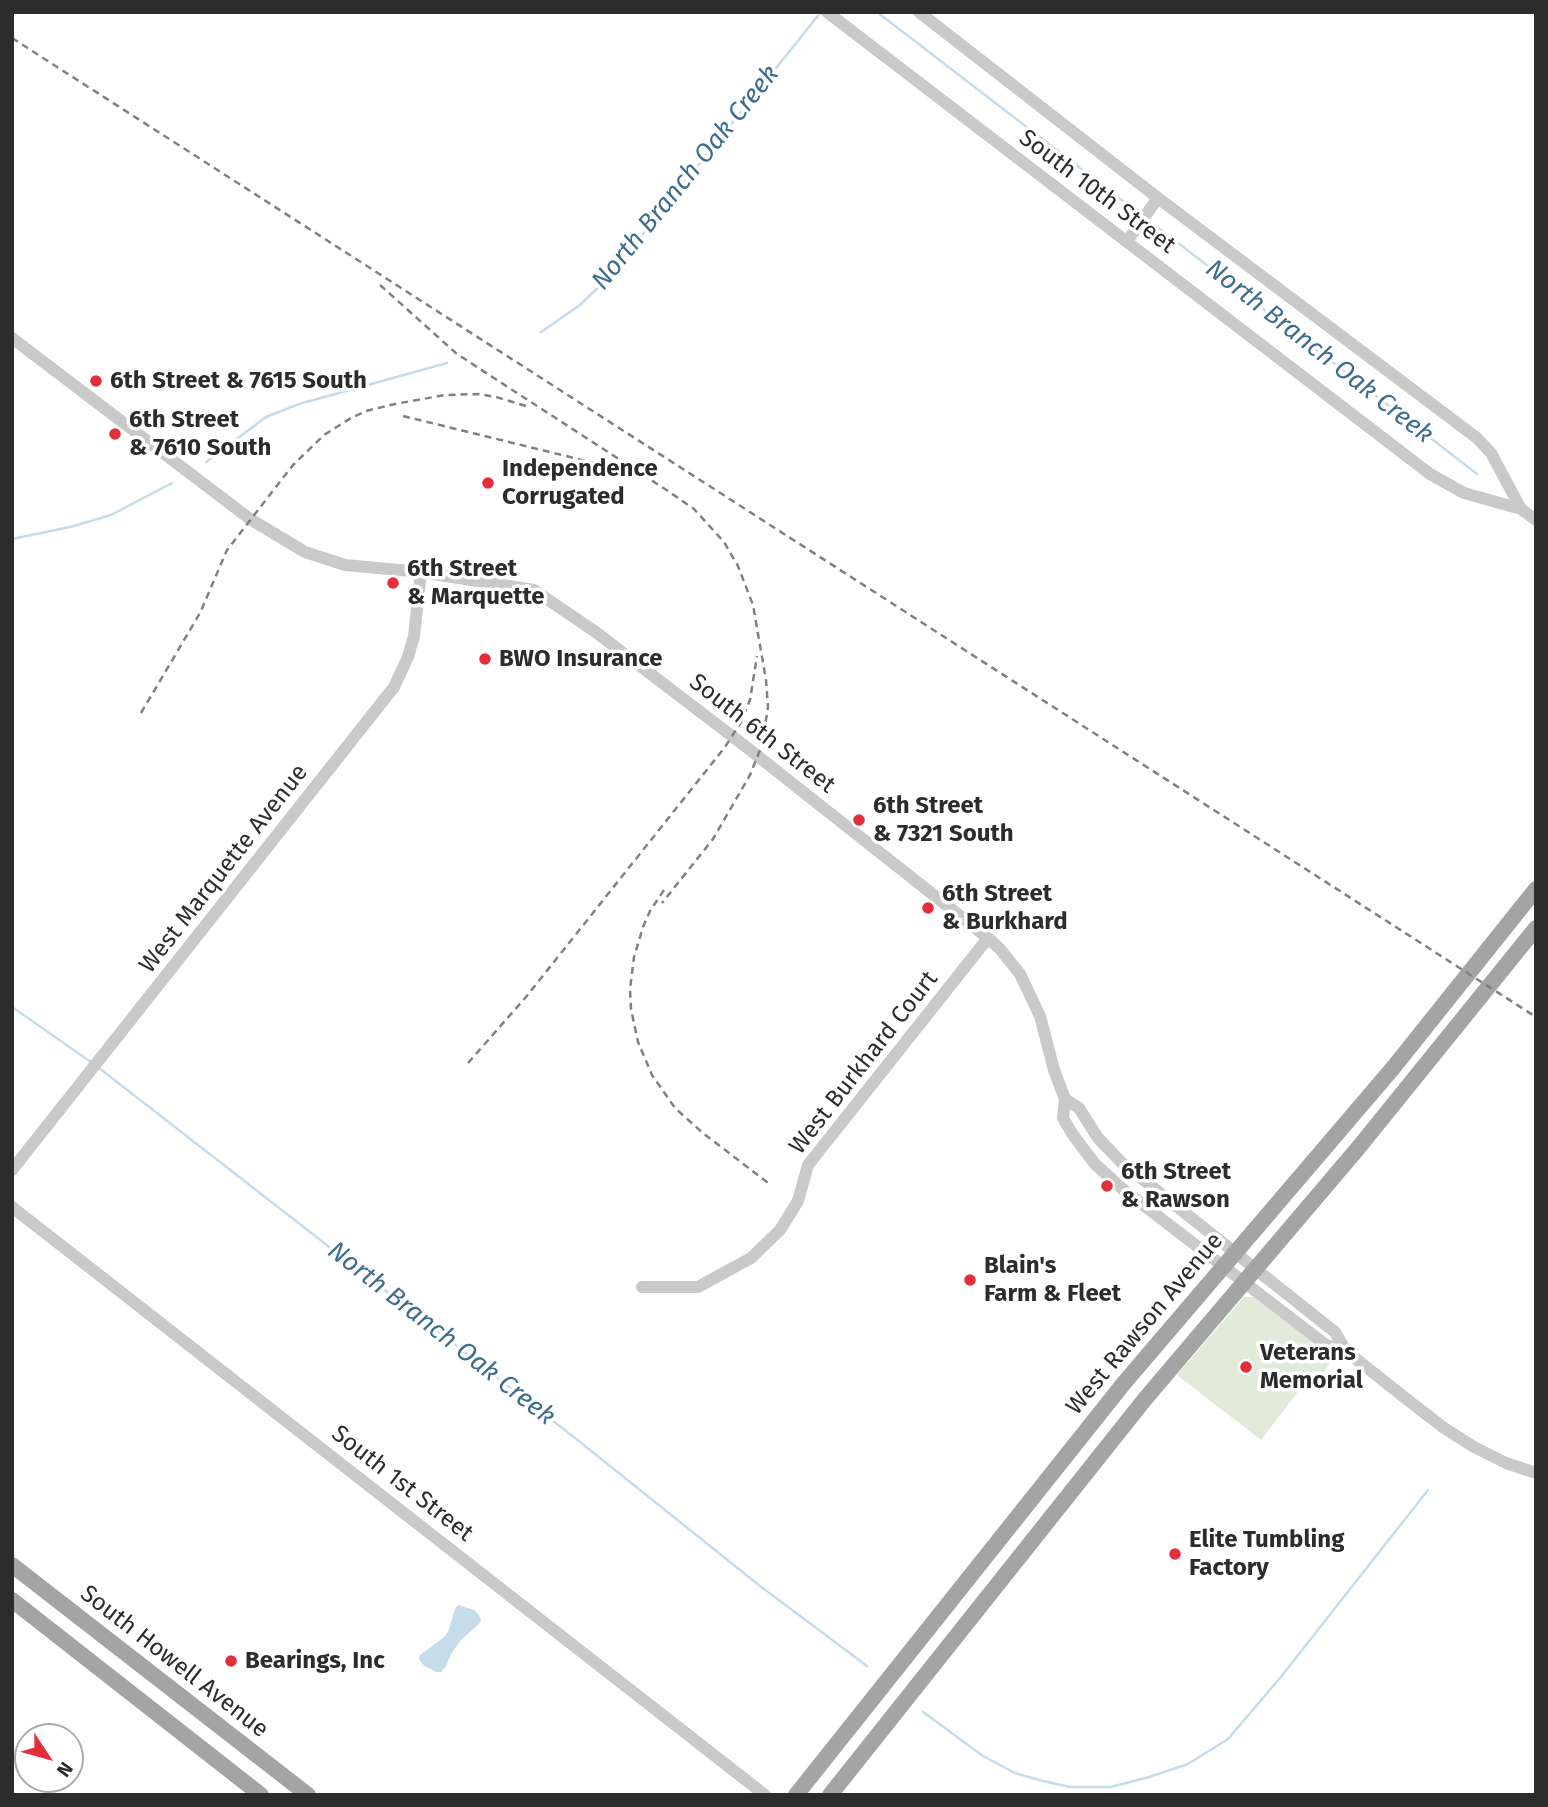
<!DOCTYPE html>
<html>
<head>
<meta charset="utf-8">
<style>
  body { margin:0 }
  #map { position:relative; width:1548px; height:1807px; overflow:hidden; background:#fff; font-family:"Fira Sans",sans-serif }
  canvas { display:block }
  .frame { position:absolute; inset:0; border:14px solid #2c2c2c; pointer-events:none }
  .north { position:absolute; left:14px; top:1723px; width:70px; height:70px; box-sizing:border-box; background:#fff; border:2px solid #ababab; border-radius:50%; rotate:126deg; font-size:19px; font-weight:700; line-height:28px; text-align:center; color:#2c2c2c }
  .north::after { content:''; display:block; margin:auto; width:24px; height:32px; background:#e42e3a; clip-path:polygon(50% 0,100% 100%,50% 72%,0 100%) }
</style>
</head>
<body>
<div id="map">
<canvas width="1548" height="1807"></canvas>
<div class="frame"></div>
<div class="north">N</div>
</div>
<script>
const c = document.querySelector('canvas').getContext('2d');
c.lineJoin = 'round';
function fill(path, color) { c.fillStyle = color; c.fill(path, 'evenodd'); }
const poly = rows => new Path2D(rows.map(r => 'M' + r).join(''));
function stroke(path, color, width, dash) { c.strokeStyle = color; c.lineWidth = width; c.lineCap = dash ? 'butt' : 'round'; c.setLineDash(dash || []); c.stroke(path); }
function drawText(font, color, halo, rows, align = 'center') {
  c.font = font + ' "Fira Sans",sans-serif'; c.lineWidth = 7; c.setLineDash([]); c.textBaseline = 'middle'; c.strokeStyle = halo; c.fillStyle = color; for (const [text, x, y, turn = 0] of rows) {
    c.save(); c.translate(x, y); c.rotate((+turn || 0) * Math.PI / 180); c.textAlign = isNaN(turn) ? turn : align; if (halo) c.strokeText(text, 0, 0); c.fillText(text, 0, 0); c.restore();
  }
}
fill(poly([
  [1244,1297,1253,1297,1331,1356,1331,1362,1321,1376,1314,1371,1261,1440,1177,1375]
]), '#e2ead9');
fill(poly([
  [458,1605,474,1610,479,1615,481,1620,479,1624,461,1640,451,1654,446,1666,441,1672,436,1672,423,1665,419,1659,420,1655,443,1638,448,1632,455,1609]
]), '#c5dcea');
stroke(poly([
  [877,12,1132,208],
  [1160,229,1477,474],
  [541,332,580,305,607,279,821,12],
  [206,462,266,417,299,404,447,363],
  [12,539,70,527,111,515,172,483],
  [12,1007,91,1062],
  [99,1068,575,1438,760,1586,867,1666],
  [923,1712,983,1756,1015,1773,1039,1780,1070,1787,1111,1787,1149,1777,1188,1764,1228,1739,1280,1678,1428,1490]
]), '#c5dcea', 2.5);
stroke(poly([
  [827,12,1430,474,1464,493,1521,509,1536,520],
  [919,12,1158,198,1477,438,1491,453,1521,509],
  [1127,241,1158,198],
  [12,338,250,519,305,552,345,565,421,572,534,590,597,633,745,746,988,938,1000,949,1020,974,1040,1016,1054,1070,1065,1099,1063,1118,1073,1135,1095,1164,1125,1191,1326,1345,1346,1351],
  [1065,1099,1079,1108,1098,1138,1121,1162,1326,1325,1335,1332,1346,1351,1404,1397,1444,1428,1474,1447,1506,1463,1536,1473],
  [12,1170,394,687,408,657,414,636,421,572],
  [12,1207,765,1795],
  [642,1287,698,1287,751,1258,780,1230,798,1201,808,1165,988,938]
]), '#c9c9c9', 12);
stroke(poly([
  [12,1565,308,1795],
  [12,1600,261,1795],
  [796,1795,1124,1383,1393,1068,1536,889],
  [830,1795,1145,1399,1359,1147,1536,928]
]), '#a4a4a4', 16);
stroke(poly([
  [12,38,1536,1017],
  [380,285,457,354,668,491,694,509,724,542,738,566,753,605,766,680,768,707,762,745,750,775,713,839,662,903],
  [403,416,627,471],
  [141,713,200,613,227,550,293,465,324,435,351,418,366,411,395,404,445,395,478,394,496,397,526,406],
  [664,890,650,911,643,927,634,957,630,989,631,1009,638,1042,652,1075,675,1108,704,1134,771,1185],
  [468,1063,526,997,725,747,741,722,750,700,757,656]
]), '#818181', 2.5, [7, 5]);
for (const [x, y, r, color] of [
  [96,381,7,"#e42e3a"],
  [115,434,7,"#e42e3a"],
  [488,483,7,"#e42e3a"],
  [393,583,7,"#e42e3a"],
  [485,659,7,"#e42e3a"],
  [859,820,7,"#e42e3a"],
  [928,908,7,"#e42e3a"],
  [1107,1186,7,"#e42e3a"],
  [970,1280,7,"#e42e3a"],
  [1246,1367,7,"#e42e3a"],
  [1175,1554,7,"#e42e3a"],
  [231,1661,7,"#e42e3a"]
]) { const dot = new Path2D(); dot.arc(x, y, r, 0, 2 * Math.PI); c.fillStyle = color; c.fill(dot); stroke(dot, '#fff', 2.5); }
drawText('24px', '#2c2c2c', '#fff', [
  ["South 10th Street",1097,192,37],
  ["South 6th Street",762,734,38],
  ["West Marquette Avenue",224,869,-52],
  ["West Burkhard Court",864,1063,-52],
  ["West Rawson Avenue",1145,1324,-50],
  ["South 1st Street",402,1484,38],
  ["South Howell Avenue",174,1662,38]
]);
drawText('bold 24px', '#2c2c2c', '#fff', [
  ["6th Street & 7615 South",110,381],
  ["6th Street",129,420],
  ["& 7610 South",129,448],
  ["Independence",502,469],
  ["Corrugated",502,497],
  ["6th Street",407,569],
  ["& Marquette",407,597],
  ["BWO Insurance",499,659],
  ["6th Street",873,806],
  ["& 7321 South",873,834],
  ["6th Street",942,894],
  ["& Burkhard",942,922],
  ["6th Street",1121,1172],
  ["& Rawson",1121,1200],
  ["Blain's",984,1266],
  ["Farm & Fleet",984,1294],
  ["Veterans",1260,1353],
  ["Memorial",1260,1381],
  ["Elite Tumbling",1189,1540],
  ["Factory",1189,1568],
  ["Bearings, Inc",245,1661]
], 'left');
drawText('italic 26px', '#3b6d8d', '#fff', [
  ["North Branch Oak Creek",686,178,-51],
  ["North Branch Oak Creek",1319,352,38],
  ["North Branch Oak Creek",441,1334,38]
]);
</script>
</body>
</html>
